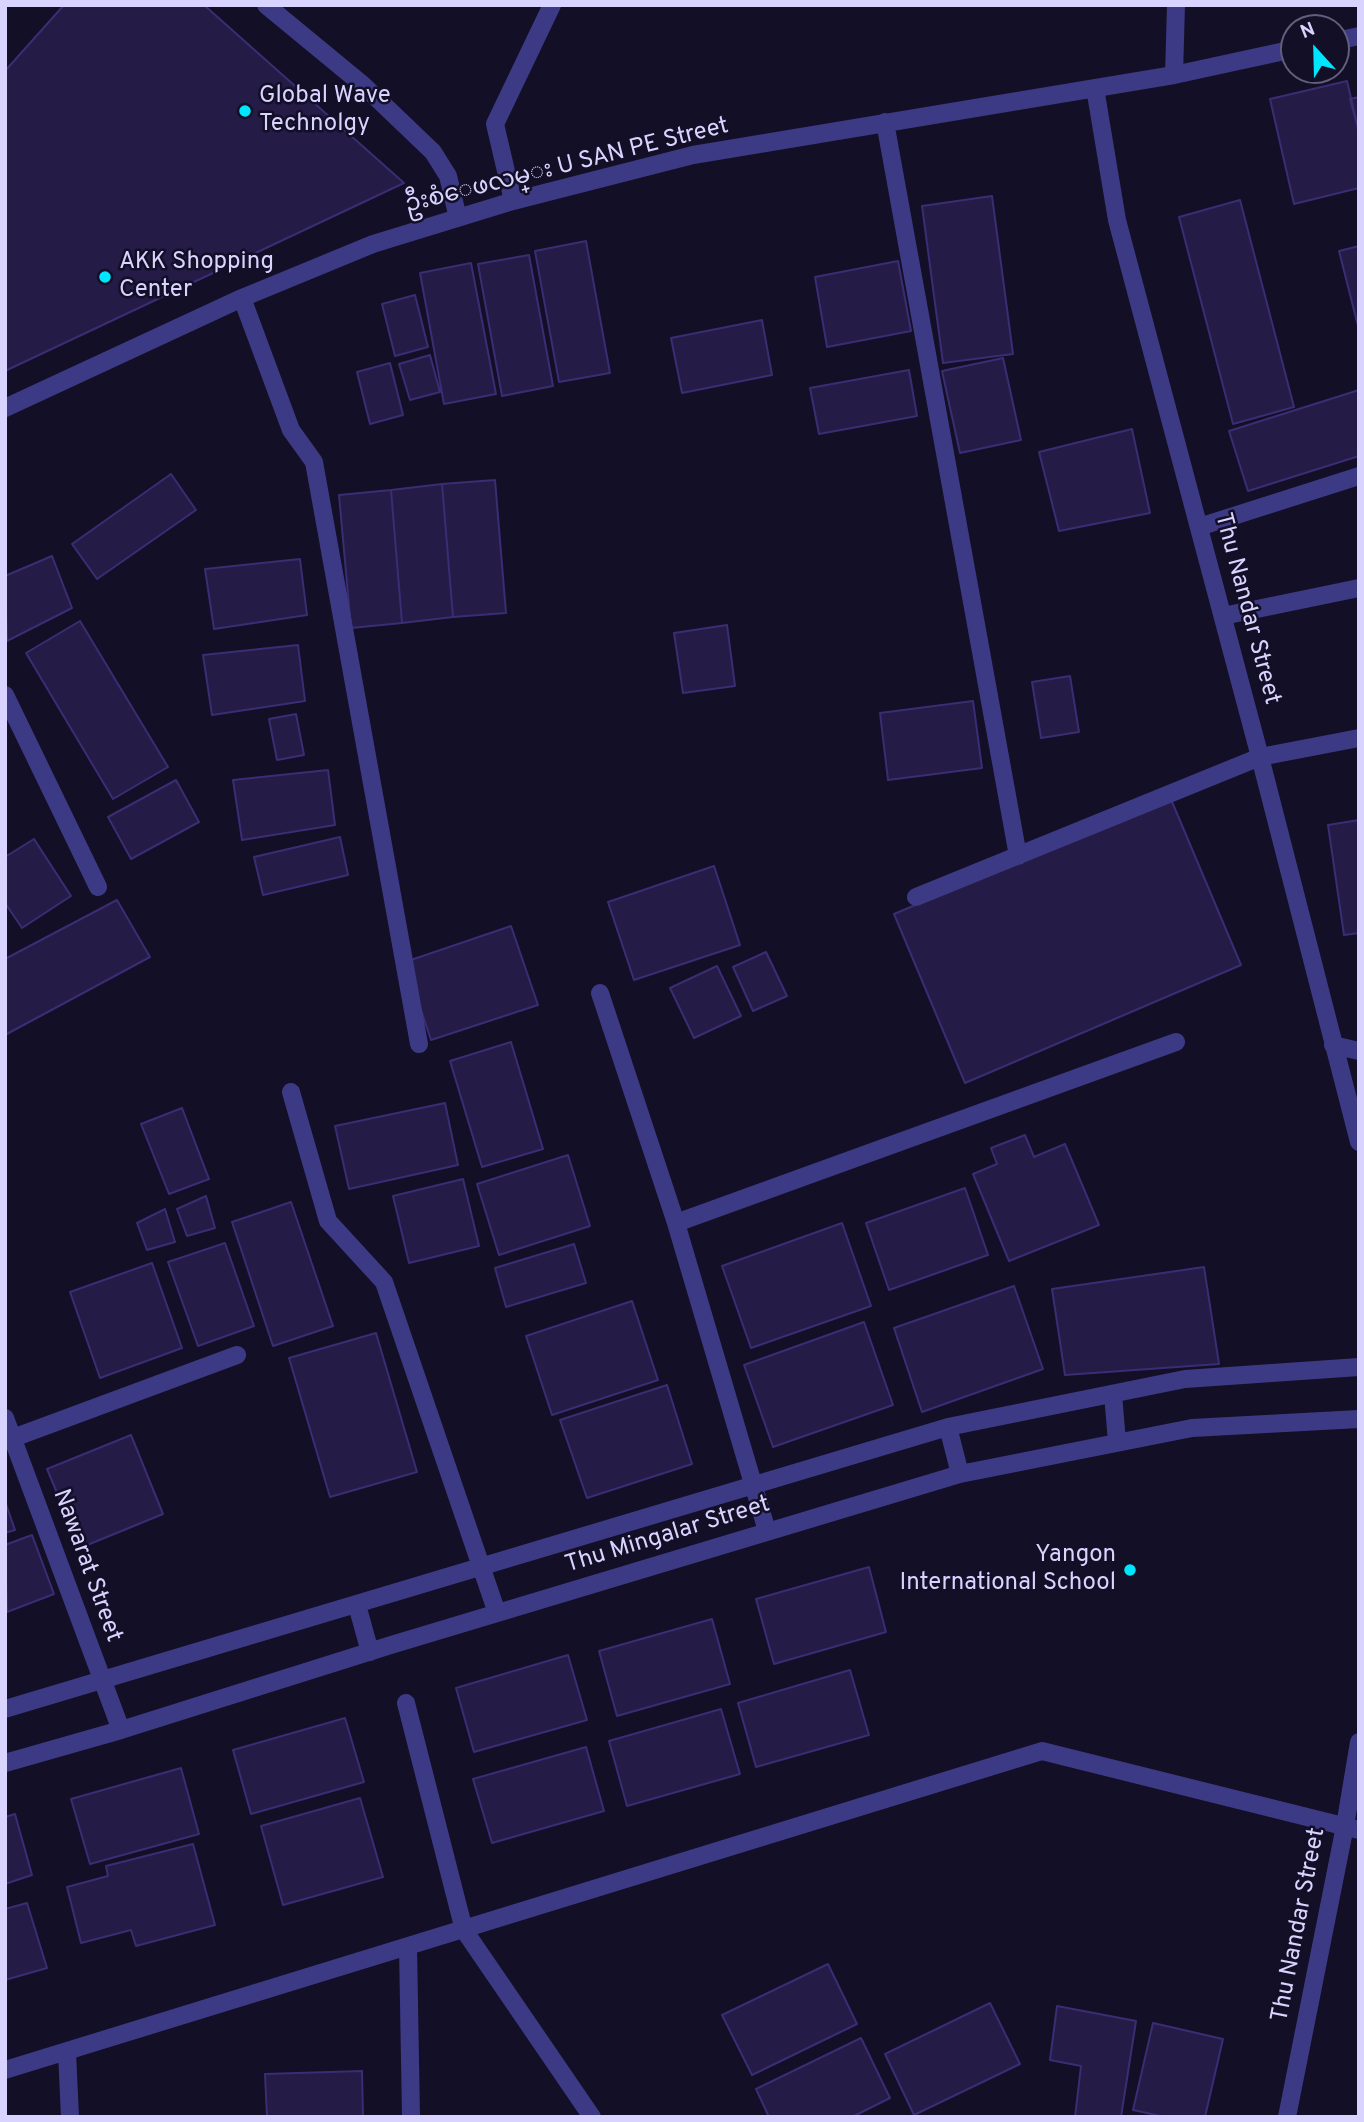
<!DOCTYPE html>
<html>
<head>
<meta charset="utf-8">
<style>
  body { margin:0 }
  #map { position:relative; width:1364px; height:2122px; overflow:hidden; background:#130f26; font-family:Overpass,sans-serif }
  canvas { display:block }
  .frame { position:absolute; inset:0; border:7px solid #d9d4ff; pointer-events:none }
  .north { position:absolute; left:1280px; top:14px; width:70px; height:70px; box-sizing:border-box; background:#130f26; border:2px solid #625e7d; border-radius:50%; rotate:338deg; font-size:19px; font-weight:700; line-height:28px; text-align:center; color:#d9d4ff }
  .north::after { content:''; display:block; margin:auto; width:24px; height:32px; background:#00e5ff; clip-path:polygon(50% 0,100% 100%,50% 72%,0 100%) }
</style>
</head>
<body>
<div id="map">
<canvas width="1364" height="2122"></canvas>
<div class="frame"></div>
<div class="north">N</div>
</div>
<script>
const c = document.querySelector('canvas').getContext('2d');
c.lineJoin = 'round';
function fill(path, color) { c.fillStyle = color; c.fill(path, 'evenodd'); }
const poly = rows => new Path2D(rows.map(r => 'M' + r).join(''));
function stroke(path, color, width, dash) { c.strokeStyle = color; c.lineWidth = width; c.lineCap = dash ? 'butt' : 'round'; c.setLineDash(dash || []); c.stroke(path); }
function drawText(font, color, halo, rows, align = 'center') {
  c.font = font + ' Overpass,"Noto Sans Myanmar",sans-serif'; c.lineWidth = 5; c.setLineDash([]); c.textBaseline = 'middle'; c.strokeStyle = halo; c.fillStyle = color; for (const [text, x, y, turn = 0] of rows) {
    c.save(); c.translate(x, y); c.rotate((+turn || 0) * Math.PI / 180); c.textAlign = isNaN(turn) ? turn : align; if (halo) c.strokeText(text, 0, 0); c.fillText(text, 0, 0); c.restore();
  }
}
const building = poly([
  [64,5,204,5,404,183,5,371,5,71,64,5],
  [1347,81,1359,133,1359,188,1294,204,1270,99,1347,81],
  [1359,97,1359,132,1350,99,1359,97],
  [992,196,1013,354,943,363,922,206,992,196],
  [1240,200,1294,407,1233,424,1179,217,1240,200],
  [586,241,610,373,559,382,535,251,586,241],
  [1359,246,1359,330,1339,251,1359,246],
  [529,255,553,386,502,396,478,264,529,255],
  [898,261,911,331,827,347,815,277,898,261],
  [471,263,496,394,444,404,420,273,471,263],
  [415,295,428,347,395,356,382,304,415,295],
  [762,320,772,375,682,393,671,338,762,320],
  [430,355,440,392,410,400,399,364,430,355],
  [1003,358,1021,440,960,453,942,371,1003,358],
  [390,363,403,415,370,424,357,372,390,363],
  [909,370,917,416,819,434,810,388,909,370],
  [1359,390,1359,456,1248,491,1229,431,1359,390],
  [1132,429,1150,513,1059,531,1039,452,1132,429],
  [171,474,196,510,97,579,72,544,171,474],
  [495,480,506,613,453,617,442,484,495,480],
  [442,484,453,617,402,623,391,490,442,484],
  [391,490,402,623,351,628,339,495,391,490],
  [52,556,72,608,7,641,5,576,52,556],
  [300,559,307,615,214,629,205,569,300,559],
  [80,621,168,767,113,799,26,653,80,621],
  [727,625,735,686,683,693,674,633,727,625],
  [298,645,305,701,212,715,203,655,298,645],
  [1070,676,1079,732,1041,738,1032,682,1070,676],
  [973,701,982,768,888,780,880,713,973,701],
  [296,714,304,755,277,760,269,719,296,714],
  [328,770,335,825,242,840,233,780,328,770],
  [176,780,199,822,131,859,108,817,176,780],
  [1170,797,1241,965,965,1083,894,914,1170,797],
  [1359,820,1359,933,1344,935,1328,825,1359,820],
  [340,837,348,875,263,895,254,857,340,837],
  [34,839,71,896,22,928,5,903,5,857,34,839],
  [714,866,740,945,634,980,608,902,714,866],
  [117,900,150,957,5,1035,5,959,117,900],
  [511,926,538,1005,431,1040,405,962,511,926],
  [766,952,787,996,753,1011,733,967,766,952],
  [717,966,741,1016,694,1038,670,988,717,966],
  [511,1042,543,1149,482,1167,450,1061,511,1042],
  [445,1103,458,1165,349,1189,335,1126,445,1103],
  [182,1108,209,1179,169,1194,141,1124,182,1108],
  [1025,1135,1034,1157,1065,1144,1099,1225,1009,1261,973,1174,997,1164,991,1148,1025,1135],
  [568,1155,590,1226,499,1255,477,1184,568,1155],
  [463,1179,479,1246,409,1263,393,1196,463,1179],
  [965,1188,988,1255,889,1290,866,1223,965,1188],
  [206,1196,215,1228,187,1236,177,1209,206,1196],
  [291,1202,333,1326,273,1346,232,1222,291,1202],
  [165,1209,175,1242,147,1250,137,1223,165,1209],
  [842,1223,871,1306,751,1348,722,1266,842,1223],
  [225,1243,254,1326,198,1346,168,1262,225,1243],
  [574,1244,586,1283,506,1307,495,1268,574,1244],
  [152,1263,182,1348,100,1378,70,1292,152,1263],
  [1204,1267,1219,1364,1065,1375,1052,1289,1204,1267],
  [1014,1286,1043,1369,922,1412,894,1328,1014,1286],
  [632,1301,658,1380,552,1415,526,1336,632,1301],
  [864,1322,893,1405,773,1447,744,1365,864,1322],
  [376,1333,417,1472,330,1497,289,1358,376,1333],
  [667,1385,692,1464,587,1498,560,1420,667,1385],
  [131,1435,163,1514,80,1548,47,1469,131,1435],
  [5,1501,15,1530,5,1533,5,1501],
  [32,1535,54,1594,7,1612,5,1545,32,1535],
  [869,1567,886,1632,774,1664,756,1599,869,1567],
  [712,1619,730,1684,617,1716,599,1651,712,1619],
  [568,1655,587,1720,474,1752,456,1688,568,1655],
  [850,1670,869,1735,756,1767,738,1703,850,1670],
  [721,1709,740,1774,627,1806,609,1741,721,1709],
  [345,1718,364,1782,251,1814,233,1750,345,1718],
  [586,1747,604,1811,492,1843,473,1779,586,1747],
  [181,1768,199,1834,90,1864,71,1799,181,1768],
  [360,1798,383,1877,283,1905,261,1826,360,1798],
  [15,1814,32,1875,5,1884,5,1817,15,1814],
  [193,1844,215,1925,136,1946,131,1930,81,1943,67,1887,108,1876,106,1866,193,1844],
  [27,1903,47,1968,5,1980,5,1909,27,1903],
  [828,1964,857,2024,752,2075,722,2015,828,1964],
  [990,2003,1020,2064,914,2115,885,2054,990,2003],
  [1057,2006,1136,2021,1121,2117,1075,2117,1081,2066,1050,2060,1057,2006],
  [1153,2023,1223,2039,1205,2117,1165,2117,1133,2110,1153,2023],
  [861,2038,890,2098,852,2117,769,2117,756,2089,861,2038],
  [362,2071,363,2117,267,2117,265,2074,362,2071]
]);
fill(building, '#241b47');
stroke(building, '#3b2d73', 2);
stroke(poly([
  [266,5,363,85,433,152,448,176,458,218],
  [1336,41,1359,36],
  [1174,75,1176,5],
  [1095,88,1117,220,1260,757,1359,1142],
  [885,122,1018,856],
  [513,201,495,124,552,5],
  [242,298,291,430,314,462,419,1044],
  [5,408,242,298,373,244,513,201,693,155,1174,75,1294,49],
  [1199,527,1359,476],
  [1223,616,1359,588],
  [5,695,98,887],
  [916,897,1260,757,1359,738],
  [600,993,676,1223,767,1531],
  [1333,1045,1359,1051],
  [291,1092,328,1221,384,1282,497,1613],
  [676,1223,1176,1042],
  [1113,1394,1117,1442],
  [5,1418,121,1730],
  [948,1427,960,1474],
  [13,1438,237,1355],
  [357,1605,370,1652],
  [406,1703,464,1930,592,2117],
  [5,1709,948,1427,1185,1379,1359,1367],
  [5,1763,121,1730,391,1645,960,1474,1192,1428,1359,1419],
  [408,1946,411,2117],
  [67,2052,70,2117],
  [5,2070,1042,1751,1359,1830],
  [1287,2117,1345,1826,1359,1742]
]), '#3d3a85', 18);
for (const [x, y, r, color] of [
  [245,111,7,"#00e5ff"],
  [105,277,7,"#00e5ff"],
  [1130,1570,7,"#00e5ff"]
]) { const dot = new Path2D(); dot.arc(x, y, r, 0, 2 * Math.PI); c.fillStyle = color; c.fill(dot); stroke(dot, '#130f26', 2.5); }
drawText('24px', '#d9d4ff', '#130f26', [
  ["Global Wave",259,97],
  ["Technolgy",259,125],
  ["AKK Shopping",119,263],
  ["Center",119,291],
  ["Yangon",1116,1556,"right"],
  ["International School",1116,1584,"right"]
], 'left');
drawText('24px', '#d9d4ff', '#130f26', [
  ["ဦးစံေဖလမ္း U SAN PE Street",567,167,-14],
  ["Thu Nandar Street",1246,609,75],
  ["Thu Mingalar Street",668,1536,-17],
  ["Nawarat Street",86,1566,70],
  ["Thu Nandar Street",1300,1925,-79]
]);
</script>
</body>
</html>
